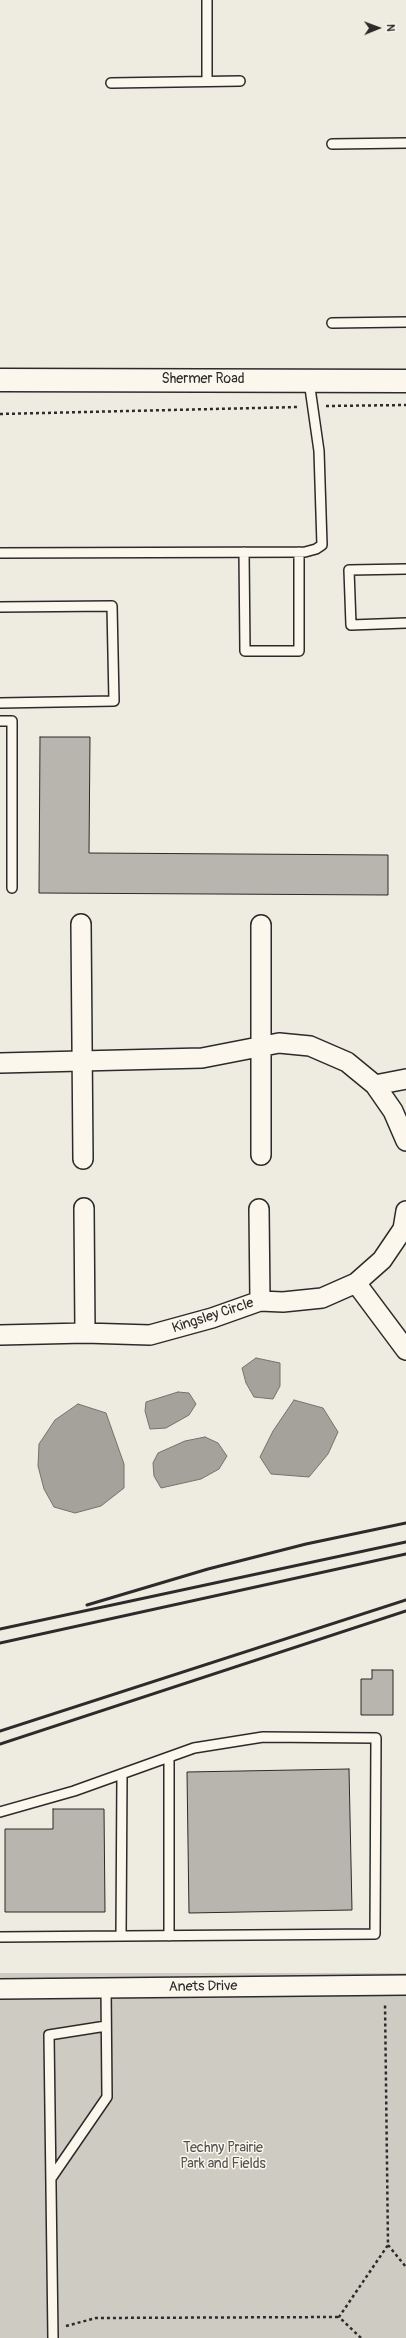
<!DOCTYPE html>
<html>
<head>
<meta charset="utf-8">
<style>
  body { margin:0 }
  #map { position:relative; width:406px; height:2338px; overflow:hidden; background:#eeebe0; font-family:Pangolin,sans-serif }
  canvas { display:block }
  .north { position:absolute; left:358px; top:8px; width:40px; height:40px; -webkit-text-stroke:3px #fbf7ec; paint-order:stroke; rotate:89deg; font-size:11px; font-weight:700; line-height:16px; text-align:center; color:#2b2b2b }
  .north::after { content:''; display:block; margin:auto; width:14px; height:18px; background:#2b2b2b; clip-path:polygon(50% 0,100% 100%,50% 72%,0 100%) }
</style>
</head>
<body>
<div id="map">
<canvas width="406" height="2338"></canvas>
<div class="north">N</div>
</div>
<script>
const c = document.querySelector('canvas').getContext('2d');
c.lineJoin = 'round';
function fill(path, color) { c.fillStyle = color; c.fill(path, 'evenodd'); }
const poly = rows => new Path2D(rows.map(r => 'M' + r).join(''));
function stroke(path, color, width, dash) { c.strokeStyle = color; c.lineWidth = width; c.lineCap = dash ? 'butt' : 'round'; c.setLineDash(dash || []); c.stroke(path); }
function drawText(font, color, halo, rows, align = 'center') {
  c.font = font + ' Pangolin,sans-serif'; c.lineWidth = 3; c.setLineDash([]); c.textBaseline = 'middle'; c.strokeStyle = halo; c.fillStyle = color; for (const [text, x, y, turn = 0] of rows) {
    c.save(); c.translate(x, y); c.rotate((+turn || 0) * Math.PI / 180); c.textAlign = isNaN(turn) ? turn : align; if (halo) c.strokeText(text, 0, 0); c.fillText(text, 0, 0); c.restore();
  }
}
fill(poly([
  [0,1973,406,1973,406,2338,0,2338]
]), '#cecbc2');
const water = poly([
  [256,1358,280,1363,280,1386,273,1399,254,1397,246,1383,242,1368,256,1358],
  [178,1392,189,1393,196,1404,189,1415,166,1428,150,1429,145,1411,146,1402,178,1392],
  [294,1400,323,1408,338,1432,328,1454,309,1477,271,1474,260,1457,273,1431,294,1400],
  [78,1404,106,1413,124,1464,124,1488,101,1506,75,1513,54,1507,44,1489,38,1466,39,1444,55,1420,78,1404],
  [205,1437,218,1443,227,1456,219,1469,201,1479,161,1488,154,1476,153,1463,158,1453,185,1441,205,1437]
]);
fill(water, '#a4a29a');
stroke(water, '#74726e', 1);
const building = poly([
  [40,737,90,737,89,853,388,855,388,895,39,893,40,737],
  [372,1670,393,1670,393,1715,361,1715,361,1679,372,1679,372,1670],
  [349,1769,352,1910,189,1913,187,1772,349,1769],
  [53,1809,104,1809,105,1912,5,1912,5,1829,53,1829,53,1809]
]);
fill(building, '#b8b5ae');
stroke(building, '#2b2b2b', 1);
const lane = poly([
  [207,81,207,0],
  [111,83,240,81],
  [332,144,406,143],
  [332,323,406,322],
  [244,552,245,651,299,651,299,552],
  [0,553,305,552,316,549,322,545,319,451,309,381],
  [406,569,349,570,351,625,406,623],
  [0,607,112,606,114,701,0,703],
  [0,721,12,721,12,888],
  [0,1812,74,1791,194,1748,263,1737,376,1738,375,1934,0,1937],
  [121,1936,122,1774],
  [169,1936,169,1757],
  [52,2177,107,2097,106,1988],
  [53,2338,49,2035,106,2026]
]);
const street = poly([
  [81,924,83,1159],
  [261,925,261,1155],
  [0,1063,202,1058,279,1043,310,1046,347,1062,375,1085,393,1111,406,1141],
  [375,1085,406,1079],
  [84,1208,85,1333],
  [259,1209,260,1301],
  [356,1283,406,1350],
  [0,1335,85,1333,150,1335,212,1318,260,1301,283,1302,322,1298,356,1283,382,1260,403,1229,406,1211],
  [0,1989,406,1985]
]);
const secondary = poly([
  [0,380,406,381]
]);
stroke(lane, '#2b2b2b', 12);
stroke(street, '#2b2b2b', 22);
stroke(secondary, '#2b2b2b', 25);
stroke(poly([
  [326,406,406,405],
  [0,414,299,407],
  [388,2245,406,2267],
  [66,2326,96,2318,339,2317],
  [361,2338,339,2317,388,2245,385,2003]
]), '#2b2b2b', 2.5, [3, 3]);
stroke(lane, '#fbf7ec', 9);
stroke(street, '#fbf7ec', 19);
stroke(secondary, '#fbf7ec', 22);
stroke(poly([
  [87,1605,208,1569,306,1544,406,1523],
  [0,1629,406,1542],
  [0,1643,406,1554],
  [0,1731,406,1600],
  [0,1744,406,1611]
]), '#2b2b2b', 3);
drawText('14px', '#2b2b2b', '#fbf7ec', [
  ["Shermer Road",203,379],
  ["Kingsley Circle",213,1316,-18],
  ["Anets Drive",203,1987,-1]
]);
drawText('14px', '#545351', '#fbf7ec', [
  ["Techny Prairie",223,2148],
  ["Park and Fields",223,2164]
]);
</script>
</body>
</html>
